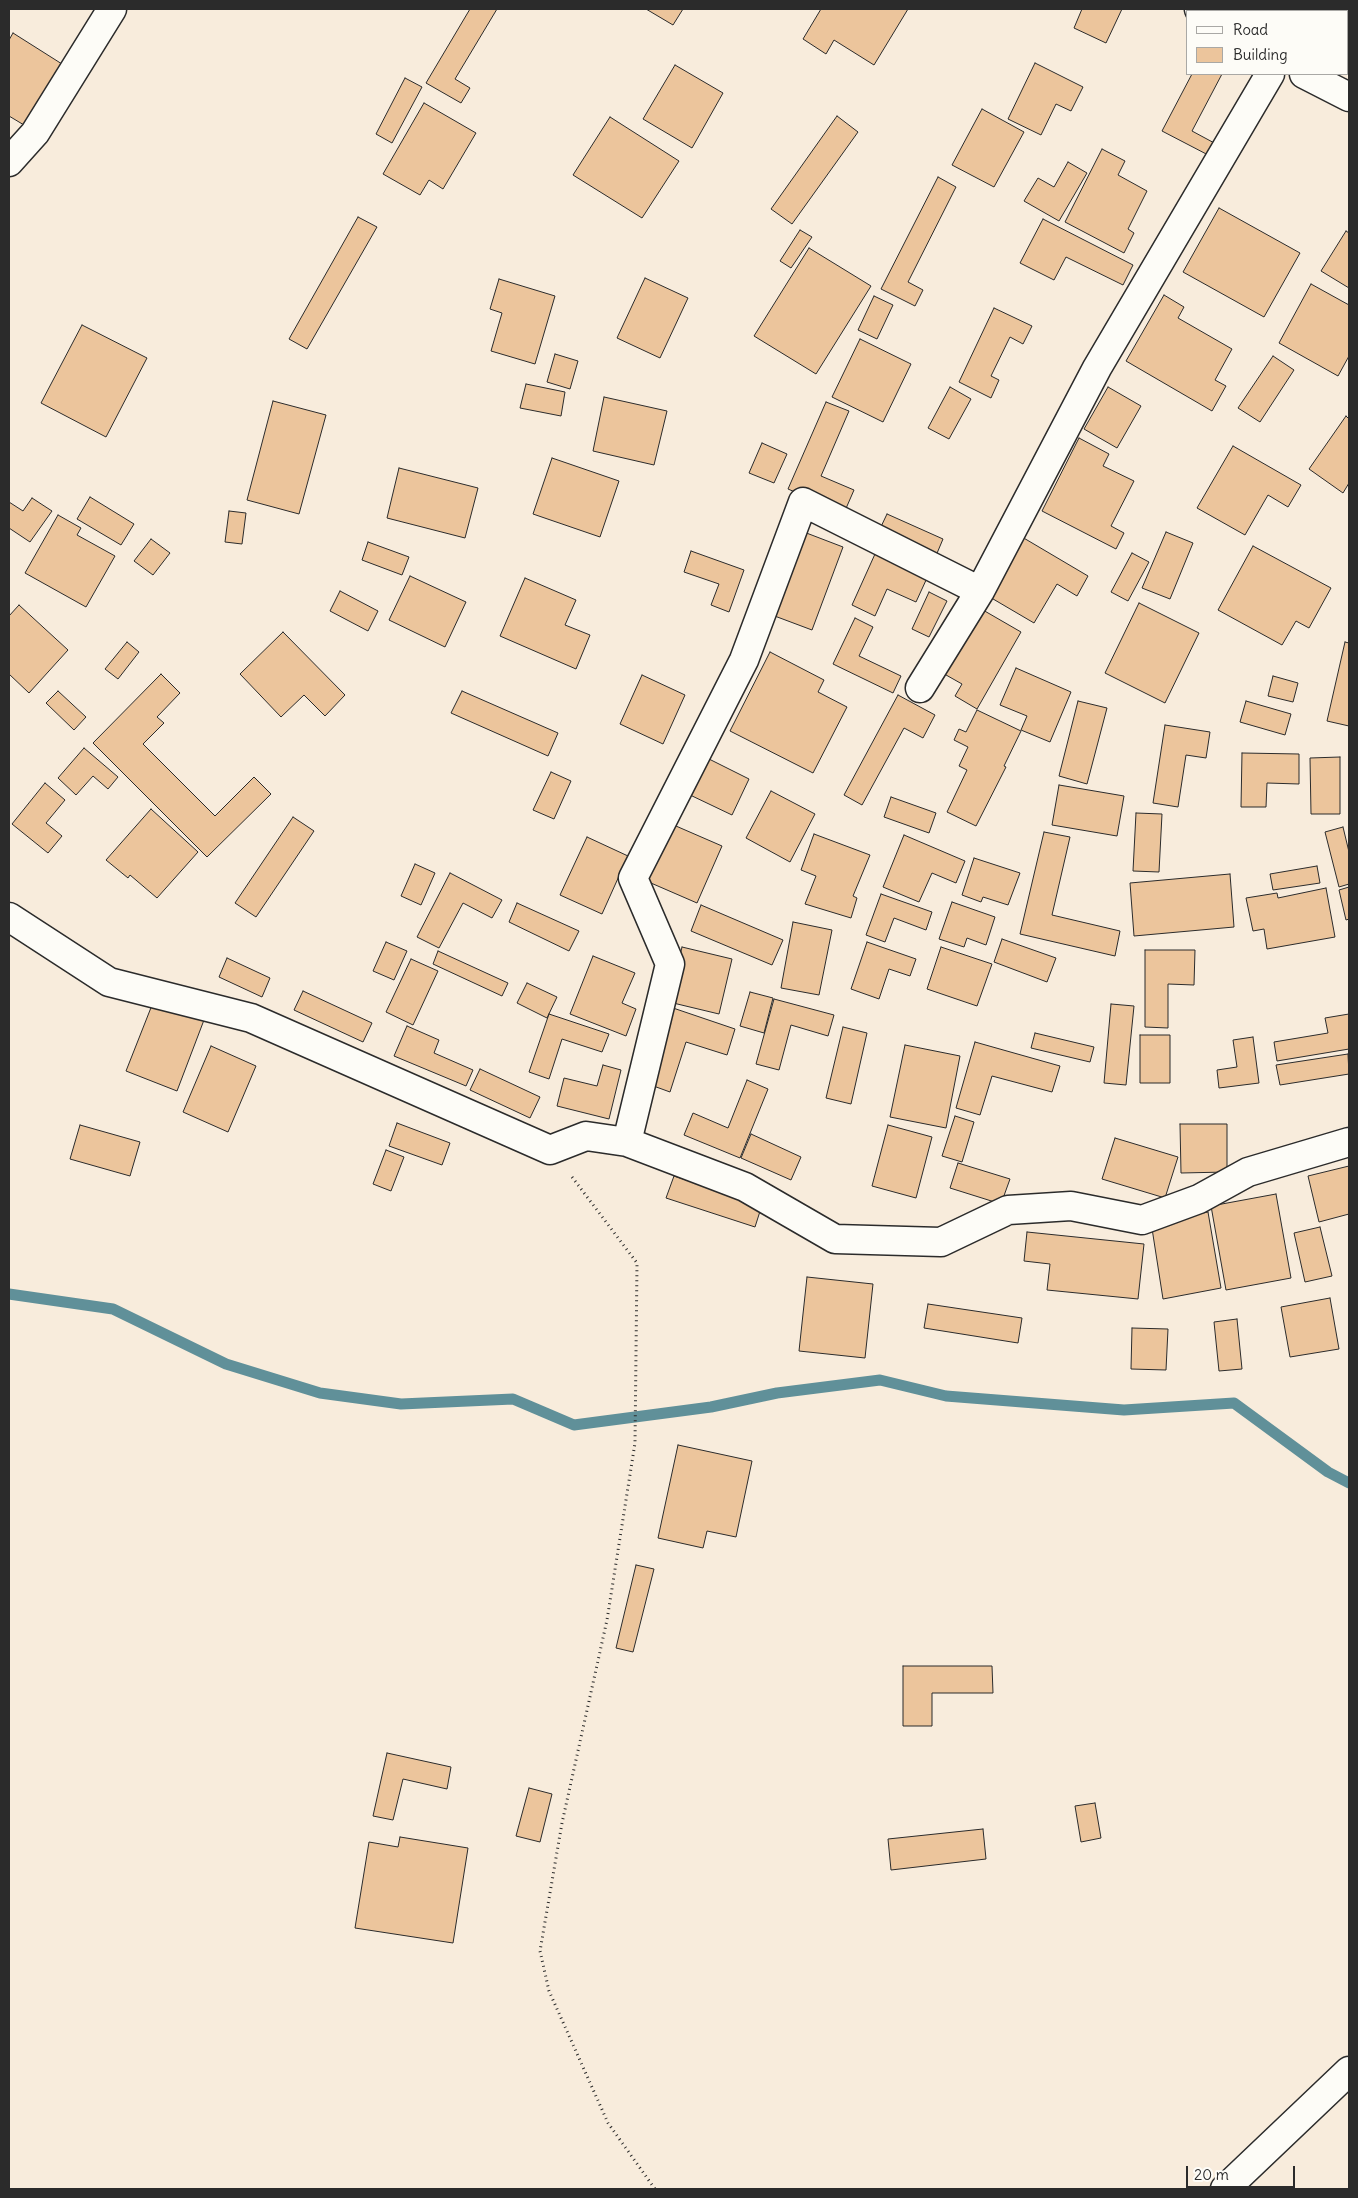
<!DOCTYPE html>
<html>
<head>
<meta charset="utf-8">
<style>
  body { margin:0 }
  #map { position:relative; width:1358px; height:2198px; overflow:hidden; background:#f8ecdc; font-family:Delius,sans-serif }
  canvas { display:block }
  .frame { position:absolute; inset:0; border:10px solid #2b2b2b; pointer-events:none }
  .legend { position:absolute; left:1186px; top:10px; width:162px; height:65px; box-sizing:border-box; background:#fdfcf7; border:1px solid #a9a8a5; margin:0; padding:6px 9px; list-style:none; font-size:15px; color:#2b2b2b }
  .legend li { display:flex; align-items:center; gap:10px; height:25px }
  .legend b { width:25px; border:1px solid #a9a8a5 }
  .scale { position:absolute; left:1186px; top:2166px; width:109px; height:22px; box-sizing:border-box; border:2px solid #2b2b2b; border-top:0; padding-left:6px; font-size:15px; line-height:18px; white-space:nowrap; color:#2b2b2b; -webkit-text-stroke:4px #fdfcf7; paint-order:stroke }
</style>
</head>
<body>
<div id="map">
<canvas width="1358" height="2198"></canvas>
<div class="frame"></div>
<ul class="legend">
<li><b style="height:6px;background:#fdfcf7"></b>Road</li>
<li><b style="height:14px;background:#ecc59c"></b>Building</li>
</ul>
<div class="scale">20 m</div>
</div>
<script>
const c = document.querySelector('canvas').getContext('2d');
c.lineJoin = 'round';
const poly = rows => new Path2D(rows.map(r => 'M' + r).join(''));
function stroke(path, color, width, dash) { c.strokeStyle = color; c.lineWidth = width; c.lineCap = dash ? 'butt' : 'round'; c.setLineDash(dash || []); c.stroke(path); }
function fill(path, color) { c.fillStyle = color; c.fill(path, 'evenodd'); }
stroke(poly([
  [9,1294,113,1309,226,1364,320,1393,401,1404,513,1399,574,1425,711,1407,777,1393,880,1380,946,1396,1124,1410,1234,1403,1328,1472,1349,1483]
]), '#609099', 11);
const building = poly([
  [470,9,497,9,455,79,470,88,461,103,426,83,470,9],
  [646,9,683,9,673,25,646,9],
  [821,9,908,9,874,65,834,40,826,54,803,39,821,9],
  [1082,9,1122,9,1106,43,1074,28,1082,9],
  [13,33,62,64,24,125,9,116,9,40,13,33],
  [1035,63,1083,87,1071,111,1056,104,1041,135,1008,119,1035,63],
  [675,65,723,93,692,148,643,119,675,65],
  [1192,74,1222,74,1192,131,1218,145,1212,157,1162,131,1192,74],
  [405,78,422,87,392,143,376,134,405,78],
  [424,103,476,133,443,189,429,180,420,195,383,174,424,103],
  [982,109,1024,132,994,187,952,165,982,109],
  [837,116,858,132,792,224,771,209,837,116],
  [610,117,679,161,642,218,573,175,610,117],
  [1102,149,1125,161,1118,175,1147,191,1128,229,1134,233,1124,253,1065,222,1102,149],
  [1068,162,1087,173,1059,221,1024,201,1038,178,1054,187,1068,162],
  [938,177,956,187,908,282,923,290,915,306,881,289,938,177],
  [1219,208,1300,253,1264,317,1183,272,1219,208],
  [358,217,377,227,307,349,289,339,358,217],
  [1043,219,1133,265,1123,285,1066,257,1054,280,1020,263,1043,219],
  [800,230,812,237,791,268,780,261,800,230],
  [1346,231,1349,233,1349,288,1321,271,1346,231],
  [809,248,871,286,816,374,754,336,809,248],
  [645,278,688,298,660,358,617,338,645,278],
  [499,279,555,296,535,364,491,351,502,313,490,309,499,279],
  [1311,284,1349,305,1349,356,1338,376,1279,343,1311,284],
  [1164,295,1184,307,1178,318,1232,349,1215,380,1226,386,1212,411,1126,361,1164,295],
  [874,296,893,305,877,339,858,330,874,296],
  [994,308,1032,326,1023,344,1010,337,991,376,999,380,991,398,959,382,994,308],
  [82,325,147,358,106,437,41,403,82,325],
  [860,339,911,364,883,422,832,397,860,339],
  [555,354,578,361,570,389,547,382,555,354],
  [1273,356,1294,370,1260,422,1238,408,1273,356],
  [526,384,565,392,561,416,520,408,526,384],
  [950,387,971,399,949,439,928,428,950,387],
  [1108,387,1141,406,1117,448,1084,429,1108,387],
  [604,397,667,411,654,465,593,451,604,397],
  [273,401,326,415,299,514,247,500,273,401],
  [826,402,849,411,821,476,854,490,844,513,788,489,826,402],
  [1346,416,1349,419,1349,483,1343,493,1309,469,1346,416],
  [1079,438,1109,454,1103,466,1134,481,1111,526,1124,533,1116,549,1042,511,1079,438],
  [762,443,787,454,774,483,749,473,762,443],
  [1233,446,1301,485,1288,507,1268,495,1245,535,1197,508,1233,446],
  [552,458,619,481,600,537,533,514,552,458],
  [399,468,478,488,465,538,387,518,399,468],
  [90,497,134,524,121,545,77,519,90,497],
  [32,498,52,511,30,542,9,528,9,502,23,511,32,498],
  [229,511,246,513,242,544,225,542,229,511],
  [887,514,943,539,935,558,878,533,887,514],
  [58,515,81,528,77,535,115,556,86,607,25,573,58,515],
  [796,529,843,547,812,630,764,612,796,529],
  [1166,532,1193,543,1170,599,1142,588,1166,532],
  [1022,537,1088,576,1077,596,1057,584,1034,623,988,596,1022,537],
  [151,539,170,553,153,575,134,561,151,539],
  [368,542,409,557,402,575,362,560,368,542],
  [1253,546,1331,588,1309,628,1296,621,1282,645,1218,610,1253,546],
  [691,551,744,570,729,612,711,605,719,584,684,572,691,551],
  [1132,553,1149,562,1128,601,1111,592,1132,553],
  [875,554,927,578,916,602,887,589,875,616,852,605,875,554],
  [410,576,466,602,445,647,389,620,410,576],
  [525,578,576,600,565,625,590,635,576,669,500,636,525,578],
  [340,591,378,611,368,631,330,611,340,591],
  [929,592,947,601,929,637,912,629,929,592],
  [1139,603,1199,633,1165,703,1105,673,1139,603],
  [19,605,68,650,29,693,9,674,9,616,19,605],
  [976,606,1021,632,977,709,955,696,962,684,939,671,976,606],
  [855,618,873,627,859,656,901,676,893,693,833,664,855,618],
  [283,632,345,695,325,716,304,695,281,717,240,674,283,632],
  [127,642,139,652,118,679,105,669,127,642],
  [1345,642,1349,643,1349,726,1327,721,1345,642],
  [770,652,824,680,818,692,847,707,813,773,730,731,770,652],
  [1016,668,1071,692,1050,742,1021,730,1027,716,1000,705,1016,668],
  [161,674,180,693,157,717,164,723,143,744,215,816,254,777,271,794,207,857,93,743,161,674],
  [642,675,685,695,663,744,620,724,642,675],
  [1273,676,1298,683,1293,702,1268,696,1273,676],
  [58,691,86,717,74,730,46,703,58,691],
  [462,691,558,733,548,756,451,713,462,691],
  [898,695,935,715,923,738,904,728,862,805,844,795,898,695],
  [1078,701,1107,708,1087,784,1059,776,1078,701],
  [1246,701,1291,714,1285,735,1240,722,1246,701],
  [977,710,1021,731,1004,766,1006,767,976,826,947,812,967,770,959,766,968,747,954,740,959,729,966,732,977,710],
  [1165,725,1210,732,1206,758,1186,755,1178,807,1153,803,1165,725],
  [84,748,118,777,108,789,93,776,76,795,58,778,84,748],
  [1242,753,1299,754,1299,784,1267,783,1266,807,1241,807,1242,753],
  [705,757,749,779,732,815,688,794,705,757],
  [1340,757,1340,814,1311,814,1310,758,1340,757],
  [551,772,571,781,554,819,533,810,551,772],
  [45,783,65,800,46,823,62,836,48,853,12,824,45,783],
  [1059,785,1124,796,1117,836,1052,825,1059,785],
  [771,791,815,814,790,862,746,838,771,791],
  [891,797,936,813,929,833,884,817,891,797],
  [151,809,198,852,157,898,130,875,128,878,106,860,151,809],
  [1136,813,1162,814,1159,872,1133,871,1136,813],
  [293,817,314,831,256,917,235,903,293,817],
  [669,823,722,846,697,903,644,880,669,823],
  [1343,827,1349,852,1349,884,1339,887,1325,832,1343,827],
  [1044,832,1070,837,1052,915,1120,931,1115,956,1020,934,1044,832],
  [814,834,870,855,853,896,857,898,851,918,805,904,816,876,801,870,814,834],
  [904,835,965,861,956,883,932,873,919,902,883,887,904,835],
  [587,837,628,856,602,914,560,895,587,837],
  [974,858,1020,873,1008,905,983,897,981,902,962,895,974,858],
  [415,864,435,873,421,905,401,896,415,864],
  [1317,866,1320,883,1273,890,1270,874,1317,866],
  [450,873,502,900,492,918,463,903,439,948,417,937,450,873],
  [1230,874,1234,927,1134,936,1130,883,1230,874],
  [1349,887,1349,919,1346,920,1339,890,1349,887],
  [1326,888,1335,937,1267,949,1264,929,1253,931,1246,898,1277,893,1278,898,1326,888],
  [881,894,932,912,926,930,894,918,885,942,866,935,881,894],
  [952,902,995,917,986,945,967,938,964,947,939,939,952,902],
  [517,903,579,931,569,951,509,922,517,903],
  [701,905,783,940,772,965,691,931,701,905],
  [793,922,832,930,819,995,781,988,793,922],
  [1002,939,1056,958,1047,982,994,962,1002,939],
  [386,942,407,951,394,980,373,971,386,942],
  [867,942,916,959,910,976,889,969,879,999,851,989,867,942],
  [682,947,732,959,719,1014,669,1002,682,947],
  [941,947,992,964,977,1006,927,989,941,947],
  [1145,950,1195,950,1194,985,1168,984,1168,1028,1145,1027,1145,950],
  [438,951,508,983,502,996,433,964,438,951],
  [593,956,635,973,622,1003,636,1009,626,1036,570,1014,593,956],
  [227,958,270,978,262,997,219,977,227,958],
  [411,959,438,971,413,1025,386,1012,411,959],
  [527,983,557,997,547,1018,517,1003,527,983],
  [303,991,372,1023,363,1042,294,1010,303,991],
  [750,992,773,998,764,1033,740,1026,750,992],
  [774,999,834,1015,828,1036,791,1025,779,1070,756,1064,774,999],
  [154,1000,204,1020,177,1091,126,1071,154,1000],
  [1111,1004,1134,1006,1126,1085,1104,1083,1111,1004],
  [673,1008,735,1029,727,1055,686,1042,670,1092,648,1084,673,1008],
  [549,1014,609,1034,602,1052,562,1039,549,1079,529,1072,549,1014],
  [1349,1014,1349,1049,1277,1061,1274,1042,1328,1033,1325,1018,1349,1014],
  [407,1026,439,1040,434,1053,473,1070,466,1086,394,1056,407,1026],
  [843,1027,867,1033,851,1104,826,1098,843,1027],
  [1035,1033,1094,1047,1090,1062,1031,1048,1035,1033],
  [1140,1035,1170,1035,1170,1083,1140,1083,1140,1035],
  [1253,1037,1259,1083,1219,1088,1217,1070,1237,1067,1233,1040,1253,1037],
  [975,1042,1060,1066,1052,1092,992,1076,980,1115,956,1108,975,1042],
  [905,1045,960,1056,946,1128,890,1117,905,1045],
  [211,1046,256,1066,228,1132,183,1112,211,1046],
  [1348,1054,1349,1074,1280,1085,1276,1065,1348,1054],
  [603,1065,621,1070,609,1119,557,1106,564,1078,597,1086,603,1065],
  [480,1069,540,1097,530,1118,470,1090,480,1069],
  [747,1080,768,1089,740,1158,684,1135,693,1113,728,1128,747,1080],
  [955,1116,974,1122,962,1162,942,1156,955,1116],
  [397,1123,450,1143,442,1165,389,1146,397,1123],
  [1180,1124,1227,1124,1227,1172,1181,1173,1180,1124],
  [80,1125,140,1142,130,1176,70,1159,80,1125],
  [888,1125,932,1137,916,1198,872,1186,888,1125],
  [751,1134,801,1157,791,1180,741,1158,751,1134],
  [1115,1138,1178,1157,1165,1198,1102,1179,1115,1138],
  [386,1150,404,1157,391,1191,373,1184,386,1150],
  [958,1163,1010,1179,1001,1204,950,1188,958,1163],
  [1349,1166,1349,1214,1319,1222,1308,1176,1349,1166],
  [674,1176,762,1205,755,1227,666,1198,674,1176],
  [1276,1194,1291,1278,1226,1290,1211,1206,1276,1194],
  [1208,1212,1221,1288,1163,1299,1151,1222,1208,1212],
  [1320,1227,1332,1276,1305,1282,1294,1233,1320,1227],
  [1027,1232,1144,1244,1138,1299,1047,1290,1050,1264,1024,1261,1027,1232],
  [807,1277,873,1284,865,1358,799,1351,807,1277],
  [1330,1298,1339,1349,1290,1357,1281,1307,1330,1298],
  [928,1304,1022,1318,1018,1343,924,1328,928,1304],
  [1237,1319,1242,1369,1219,1371,1214,1322,1237,1319],
  [1132,1328,1168,1329,1166,1370,1131,1369,1132,1328],
  [678,1445,752,1461,736,1537,707,1531,703,1548,658,1538,678,1445],
  [636,1565,654,1569,633,1652,616,1648,636,1565],
  [903,1666,992,1666,993,1693,932,1693,932,1726,903,1726,903,1666],
  [387,1753,451,1767,447,1789,403,1779,393,1820,373,1816,387,1753],
  [529,1788,552,1794,540,1842,516,1836,529,1788],
  [1095,1803,1101,1838,1081,1842,1075,1806,1095,1803],
  [983,1829,986,1859,891,1870,888,1839,983,1829],
  [400,1837,468,1848,453,1943,355,1928,369,1842,398,1847,400,1837]
]);
fill(building, '#ecc59c');
stroke(building, '#2b2b2b', 1);
const minor = poly([
  [1199,9,1203,11],
  [1304,74,1349,97],
  [9,162,35,133,112,9],
  [920,688,980,591,1097,368,1270,74],
  [9,917,109,982,251,1018,550,1150,586,1136,627,1142,745,1187,835,1239,941,1242,1008,1210,1071,1206,1142,1220,1199,1199,1248,1172,1349,1142],
  [627,1142,670,964,633,878,744,660,803,502,980,591],
  [1225,2189,1349,2071]
]);
stroke(minor, '#2b2b2b', 31);
stroke(poly([
  [572,1177,637,1263,635,1443,607,1620,562,1823,540,1951,549,1991,608,2123,655,2189]
]), '#2b2b2b', 3, [1, 4]);
stroke(minor, '#fdfcf7', 28);
</script>
</body>
</html>
